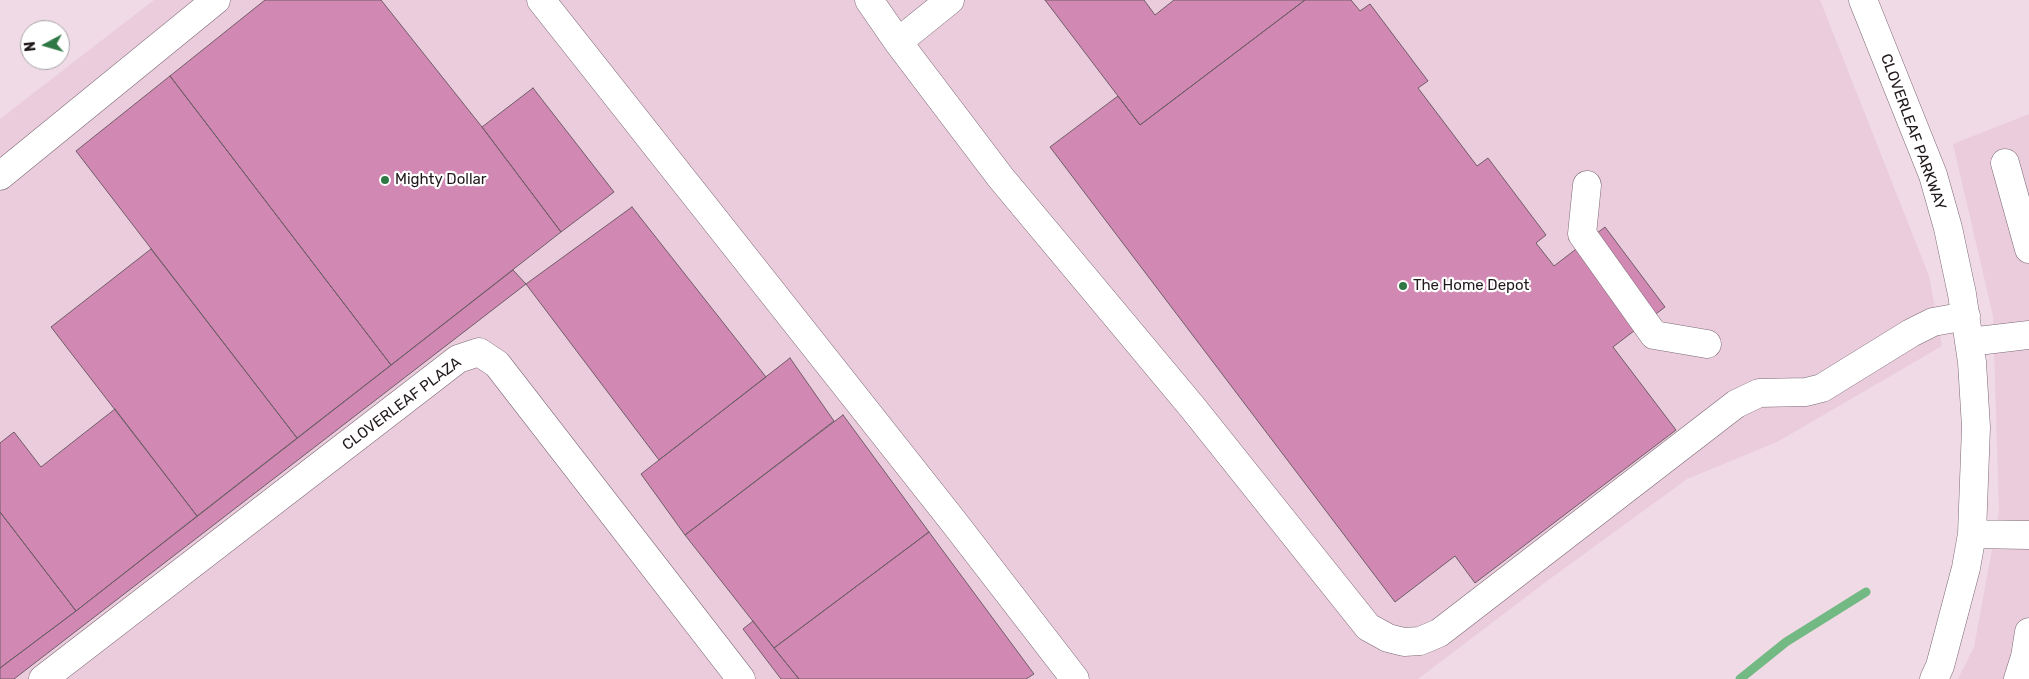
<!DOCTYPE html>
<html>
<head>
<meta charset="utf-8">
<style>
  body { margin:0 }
  #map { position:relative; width:2029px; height:679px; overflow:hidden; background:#f0dae6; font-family:Rubik,sans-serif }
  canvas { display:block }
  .north { position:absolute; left:20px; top:20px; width:50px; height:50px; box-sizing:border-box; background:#fff; border:1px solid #a6a3a5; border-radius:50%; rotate:264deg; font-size:14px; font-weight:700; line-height:20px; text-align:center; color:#21191d }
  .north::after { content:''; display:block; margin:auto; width:18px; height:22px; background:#2f7846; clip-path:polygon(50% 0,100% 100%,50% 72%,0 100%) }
</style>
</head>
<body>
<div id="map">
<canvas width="2029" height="679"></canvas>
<div class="north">N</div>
</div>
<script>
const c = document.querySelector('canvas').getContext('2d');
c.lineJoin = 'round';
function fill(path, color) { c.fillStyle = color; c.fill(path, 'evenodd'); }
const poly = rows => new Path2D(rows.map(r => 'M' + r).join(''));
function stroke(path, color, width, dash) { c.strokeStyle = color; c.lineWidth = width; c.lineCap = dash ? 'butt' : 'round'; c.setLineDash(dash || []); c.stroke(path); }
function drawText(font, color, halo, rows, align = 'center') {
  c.font = font + ' Rubik,sans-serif'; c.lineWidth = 4.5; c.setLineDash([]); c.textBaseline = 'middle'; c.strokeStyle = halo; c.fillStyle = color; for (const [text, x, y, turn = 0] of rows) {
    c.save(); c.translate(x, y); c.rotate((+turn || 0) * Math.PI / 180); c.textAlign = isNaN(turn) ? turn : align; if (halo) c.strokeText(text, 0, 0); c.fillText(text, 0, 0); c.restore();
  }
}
fill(poly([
  [154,0,1820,0,1929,276,1942,346,1777,442,1687,479,1547,581,1418,679,0,679,0,119],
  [2029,114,2029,679,1958,679,1974,647,1999,512,1993,316,1953,144]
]), '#eaccdd');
stroke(poly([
  [1740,679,1786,642,1866,592]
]), '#73b984', 9);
const building = poly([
  [265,0,381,0,482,127,561,232,391,365,170,76,265,0],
  [1045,0,1144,0,1155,15,1174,0,1305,0,1140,125,1045,0],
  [1305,0,1351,0,1360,11,1370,4,1428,81,1418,88,1477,166,1488,158,1546,235,1536,243,1554,266,1605,227,1665,307,1613,347,1676,430,1475,583,1455,556,1395,602,1050,147,1118,96,1140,125,1305,0],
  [170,76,391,365,297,438,76,151,170,76],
  [533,88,614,192,561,232,482,127,533,88],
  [632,207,766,377,659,460,526,284,632,207],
  [151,249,297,438,197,516,51,327,151,249],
  [513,270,526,284,14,679,0,679,0,668,76,611,513,270],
  [790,358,834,421,685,535,641,474,790,358],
  [115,409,197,516,76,611,0,512,0,443,14,432,41,467,115,409],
  [843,415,929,532,774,648,685,535,843,415],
  [0,512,76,611,0,668,0,512],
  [929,532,1034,674,1026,679,799,679,774,648,929,532],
  [753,621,774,648,799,679,781,679,743,629,753,621]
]);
fill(building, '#d189b4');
stroke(building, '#705d68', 1);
const minor = poly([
  [541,0,953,521,1075,679],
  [869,0,898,42,1001,178,1193,408,1368,627,1388,638,1404,642,1420,641,1439,633,1736,404,1759,393,1806,392,1822,388,1911,333,1933,322,1966,316],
  [1863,0,1933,175,1948,228,1962,294,1972,362,1976,427,1972,534,1966,568,1940,666,1934,679],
  [898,42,950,0],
  [2005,163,2029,249],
  [0,176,216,0],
  [1587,185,1582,234,1654,335,1707,344],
  [1969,342,2029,335],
  [1972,534,2029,535],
  [43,679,458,359,479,352,497,364,741,679],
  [2018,679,2025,657,2029,632]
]);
stroke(minor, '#7c6974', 29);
stroke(minor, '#fff', 28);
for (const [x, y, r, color] of [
  [385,180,5,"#2f7846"],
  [1403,286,5,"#2f7846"]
]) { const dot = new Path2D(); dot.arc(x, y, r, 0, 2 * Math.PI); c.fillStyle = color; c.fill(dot); stroke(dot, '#fff', 2); }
drawText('15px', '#21191d', '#fff', [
  ["CLOVERLEAF PARKWAY",1913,132,70],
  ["CLOVERLEAF PLAZA",402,404,-37]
]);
drawText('15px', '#21191d', '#fff', [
  ["Mighty Dollar",395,180],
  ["The Home Depot",1413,286]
], 'left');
</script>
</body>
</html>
